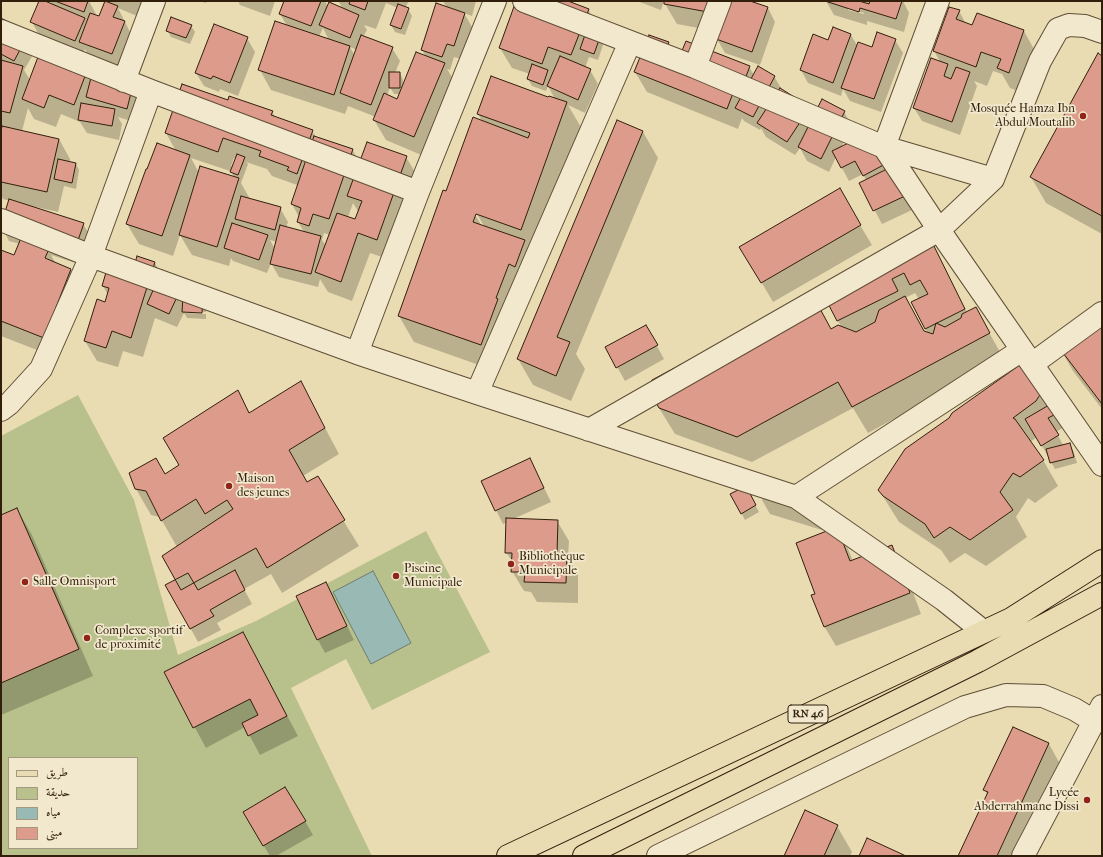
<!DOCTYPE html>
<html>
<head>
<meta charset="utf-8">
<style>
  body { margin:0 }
  #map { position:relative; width:1103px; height:857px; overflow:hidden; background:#e9dcb2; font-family:"IM FELL French Canon",Amiri,serif }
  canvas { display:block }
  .frame { position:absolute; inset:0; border:2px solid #311f0c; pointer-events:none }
  .legend { position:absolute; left:8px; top:757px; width:130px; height:92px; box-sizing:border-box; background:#f1e8cd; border:1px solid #a49880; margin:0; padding:5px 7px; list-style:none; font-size:12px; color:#311f0c }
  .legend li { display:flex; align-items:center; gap:8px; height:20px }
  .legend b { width:20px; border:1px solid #a49880 }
</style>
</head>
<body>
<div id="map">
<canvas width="1103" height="857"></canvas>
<div class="frame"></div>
<ul class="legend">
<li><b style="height:5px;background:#e9dcb2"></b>طريق</li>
<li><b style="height:11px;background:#b8c08b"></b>حديقة</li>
<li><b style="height:11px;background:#99bab4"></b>مياه</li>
<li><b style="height:11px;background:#dc9b8b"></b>مبنى</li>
</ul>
</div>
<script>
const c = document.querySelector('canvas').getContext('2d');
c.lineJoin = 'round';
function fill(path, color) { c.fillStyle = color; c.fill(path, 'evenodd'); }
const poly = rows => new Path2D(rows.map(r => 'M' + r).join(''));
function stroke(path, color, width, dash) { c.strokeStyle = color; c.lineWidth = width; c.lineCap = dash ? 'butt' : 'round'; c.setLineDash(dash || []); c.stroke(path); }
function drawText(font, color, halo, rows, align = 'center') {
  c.font = font + ' "IM FELL French Canon",serif'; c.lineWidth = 3.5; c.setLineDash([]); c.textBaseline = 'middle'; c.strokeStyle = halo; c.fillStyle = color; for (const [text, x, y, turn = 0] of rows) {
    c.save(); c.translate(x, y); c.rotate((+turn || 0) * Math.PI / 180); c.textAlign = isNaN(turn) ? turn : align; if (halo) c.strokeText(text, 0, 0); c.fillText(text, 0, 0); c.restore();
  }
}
fill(poly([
  [78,395,134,500,178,655,256,621,426,531,490,652,372,710,346,659,291,688,372,856,1,856,1,436],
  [9,758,137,758,137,848,9,848]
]), '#b8c08b');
const water = poly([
  [373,571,411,643,371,664,333,592,373,571]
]);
fill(water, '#99bab4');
stroke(water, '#6f7c71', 1);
fill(poly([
  [40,1,52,5,50,1,89,1,96,14,95,16,100,17,104,3,104,1,144,1,137,16,118,8,132,36,120,67,88,55,85,49,82,55,142,92,134,122,118,117,122,124,119,140,87,133,80,122,61,114,56,127,34,119,28,108,22,131,59,139,70,159,70,163,76,164,79,170,76,189,64,186,58,212,27,205,27,206,83,224,91,237,82,265,51,255,56,264,70,269,82,290,55,357,1,336,1,251,15,256,20,244,9,241,2,227,1,229,1,207,5,214,10,201,3,199,1,195,1,136,3,127,1,127,1,19,37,48,24,70,30,80,38,58,39,35,32,22],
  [199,1,207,1,206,3],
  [238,1,275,1,270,16,240,5],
  [285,1,325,1,328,7,343,9,338,1,409,1,405,8,408,9,412,16,405,35,395,32,391,25,398,8,386,3,376,29,364,25,367,30,363,37,392,48,400,61,395,73,400,73,403,80,403,86,426,57,422,50,447,8,443,1,476,1,472,16,464,13,472,27,461,59,454,57,450,70,447,69,456,84,426,157,386,140,374,120,376,117,348,106,345,114,271,90,260,70,287,26,280,14],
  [323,28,329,40,319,37],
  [350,47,357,50,355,56],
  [390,87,394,94,400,94,397,100,387,96],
  [565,1,588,9,594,20,608,30,598,60,589,57,585,68,590,70,598,84,585,113,568,105,582,129,496,371,414,342,399,316,446,192,482,121,478,114,549,99,555,99,548,86,546,91,532,86,528,79,530,74,512,68,500,48],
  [474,209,484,226,482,226,472,210],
  [637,1,664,1,661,10],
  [666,1,747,1,768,8,775,22,760,65,725,53,717,39,720,32,677,24,665,4],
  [826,1,903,1,909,13,904,32,867,21,867,25,834,15],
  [848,8,864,13,864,14,848,10],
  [959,11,966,24,973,27,1024,31,1035,51,1020,92,1010,88,1002,74,993,71,987,86,974,81,977,86,960,135,922,121,914,108,941,63,934,51],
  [191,26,195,32,190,44,171,37,167,30],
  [851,35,858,47,872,48,895,40,903,53,881,112,850,101,843,89,841,96,808,83,801,70,829,41],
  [650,36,668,43,679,62,749,67,754,75,774,76,782,90,815,116,822,101,844,112,852,126,841,148,873,132,912,210,882,224,860,183,866,180,863,174,849,181,836,157,829,172,807,161,800,148,795,155,766,137,761,128,760,130,744,121,742,118,738,129,647,92,635,72],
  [247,38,255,52,238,96,220,89,219,92,204,86,196,73],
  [1102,57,1102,234,1046,203,1031,177],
  [229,101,272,112,276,118,312,131,316,137,352,149,360,163,406,157,418,177,388,259,370,253,352,301,328,292,320,279,318,287,279,277,271,263,267,273,233,261,231,258,229,266,192,255,180,235,173,256,139,244,127,224,176,151,166,133],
  [191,158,230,171,230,170,234,177,199,173],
  [234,158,236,158,233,167,231,166],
  [246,162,267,169,272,176,297,185,298,187,292,204,299,217,298,222,304,232,286,228,288,222,280,208,250,199,241,183,248,164],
  [353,203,359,213,356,220,348,217],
  [324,233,330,235,326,246,322,240],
  [270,240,277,242,275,249],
  [617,121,643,132,658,158,576,354,585,369,571,401,533,385,518,359],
  [839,190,872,245,773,302,741,247],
  [928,238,967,312,975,308,1004,359,868,433,853,408,752,462,675,434,659,408,831,330,842,328,822,291],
  [915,293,919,299,925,328,928,334,925,332,905,298],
  [137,258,155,263,161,274,206,305,206,312,185,311,185,313,206,314,206,319,187,318,184,313,177,327,155,318,143,357,123,351,118,367,97,361,85,341,105,303,108,295,103,286,135,264],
  [1102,312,1102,409,1073,371,1058,345],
  [646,326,664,359,625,381,606,347],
  [1024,364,1069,424,1056,432,1063,445,1069,444,1073,450,1077,463,1055,469,1037,437,1030,442,1043,460,1058,486,1035,503,1028,498,1016,517,1027,537,986,566,965,553,950,563,941,550,899,522,879,490,950,418],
  [301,383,339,454,303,476,307,483,317,478,359,546,282,593,271,574,244,589,252,604,217,623,221,630,198,642,167,585,177,580,177,547,160,517,151,515,136,489,165,475,181,466,237,392,250,413],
  [530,459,551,502,513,519,557,521,569,541,568,558,578,575,578,603,537,602,531,592,524,591,512,571,513,563,506,552,507,522,503,524,496,510],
  [767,485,826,514,822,530,770,514,762,500],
  [746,488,759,512,745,520,732,495],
  [17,509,32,535,93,676,1,715,1,516],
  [836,529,848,549,853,561,903,566,921,614,836,646,824,626],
  [326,583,354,640,325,653,318,640,297,597],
  [243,633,298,736,260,755,245,727,206,748,165,673],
  [1014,728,1049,744,1060,764,1018,856,959,856,987,795,985,790],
  [305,821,313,835,276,856,270,856,252,826],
  [837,826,852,852,850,856,785,856]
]), '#0003');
const building = poly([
  [39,1,45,1,85,18,75,41,30,22,39,1],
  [55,1,88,1,84,12,55,1],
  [105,1,118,6,113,17,125,21,112,54,79,42,90,13,99,16,105,1],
  [284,1,321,1,311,26,279,14,284,1],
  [350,1,368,1,365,10,349,4,350,1],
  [516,1,568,1,589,9,571,55,548,47,542,64,499,48,516,1],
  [664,1,710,1,708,12,664,4,664,1],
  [730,1,750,1,768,7,752,52,716,39,730,1],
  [825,1,859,1,869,4,870,1,902,1,896,19,860,8,859,12,825,1],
  [329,2,359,15,350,38,319,25,329,2],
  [436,3,465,13,454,46,447,44,442,57,421,50,436,3],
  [398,4,409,8,401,29,390,25,398,4],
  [949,7,960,10,956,19,972,25,977,13,1024,30,1009,73,997,68,1001,59,981,52,976,67,933,51,949,7],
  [171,17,192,25,186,38,166,31,171,17],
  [1,18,29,33,14,61,1,54,1,18],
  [591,18,605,23,594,54,580,49,591,18],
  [275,21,350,46,334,95,258,70,275,21],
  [214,24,248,37,230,83,213,76,211,79,195,73,214,24],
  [833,27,851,34,833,83,800,70,813,34,828,40,833,27],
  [877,32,896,39,874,99,841,88,858,42,872,47,877,32],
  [361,35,393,47,371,105,340,93,361,35],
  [649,35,669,42,660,65,674,70,686,41,750,66,745,79,739,77,727,109,634,72,649,35],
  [416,52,445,63,414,137,373,120,384,93,397,99,416,52],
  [1098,53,1102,56,1102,216,1030,177,1098,53],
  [560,56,591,69,578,100,547,86,560,56],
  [38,57,92,58,74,105,49,95,44,108,22,99,38,57],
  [931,58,948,64,944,76,951,79,956,67,970,72,952,122,913,108,931,58],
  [1,60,23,66,10,113,1,111,1,60],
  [532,64,548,70,543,85,527,79,532,64],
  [94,66,135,77,127,109,86,97,94,66],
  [758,66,775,76,753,117,735,108,758,66],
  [389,72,400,72,400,88,389,88,389,72],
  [491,76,548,97,549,96,567,102,521,230,476,214,473,222,525,240,515,267,509,264,496,298,498,299,481,345,398,316,443,190,446,191,473,117,528,138,530,133,477,114,491,76],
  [182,84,228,100,229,96,273,111,271,115,313,130,297,174,287,170,289,167,259,156,261,151,223,138,218,152,165,133,182,84],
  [780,88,810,107,787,142,757,123,780,88],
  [822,99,845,111,821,159,798,147,822,99],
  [81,103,115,109,112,126,78,120,81,103],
  [617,120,643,131,557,337,570,342,556,376,517,359,617,120],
  [2,126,59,139,47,192,1,182,1,132,2,126],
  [873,131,889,162,863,176,855,161,841,168,832,151,873,131],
  [314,136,353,149,329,219,313,214,309,226,297,222,301,208,291,204,314,136],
  [367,142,407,156,377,240,358,233,341,282,315,272,337,213,355,219,362,201,347,196,367,142],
  [157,143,190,155,162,236,126,224,146,169,147,169,157,143],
  [237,154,245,157,238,175,230,172,237,154],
  [58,159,76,163,72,183,54,179,58,159],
  [200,166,239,178,217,247,179,235,200,166],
  [891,167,905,196,873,211,859,183,891,167],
  [840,188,861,225,761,283,739,247,840,188],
  [241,196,281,207,275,230,235,219,241,196],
  [9,199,84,223,74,252,1,225,9,199],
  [232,223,268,235,259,260,224,248,232,223],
  [280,225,321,236,311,274,270,264,280,225],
  [929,236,965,309,925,329,911,302,928,294,920,280,910,285,904,273,892,279,898,291,837,321,821,290,929,236],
  [21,238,49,249,45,258,71,269,44,338,1,321,1,250,14,255,21,238],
  [137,256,155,262,131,338,112,331,106,348,84,341,97,299,105,302,109,288,102,286,107,269,135,263,137,256],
  [162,270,185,280,169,314,147,304,162,270],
  [812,294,831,329,838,325,856,332,875,322,879,310,905,296,924,331,933,334,936,323,945,327,961,318,962,314,976,307,990,333,852,407,838,382,737,437,659,408,649,390,652,380,812,294],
  [183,296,203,297,202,313,182,312,183,296],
  [1102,311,1102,404,1057,345,1102,311],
  [646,325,658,345,616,368,605,347,646,325],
  [1024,362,1043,390,1036,401,1013,418,1015,419,1044,460,1020,477,1013,473,1000,492,1013,510,970,540,950,527,934,538,925,524,883,496,878,490,905,449,949,418,952,413,1024,362],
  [301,381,325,428,289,450,307,482,318,476,345,520,267,568,256,548,181,590,162,556,233,509,227,500,205,514,196,499,161,521,146,491,135,489,129,473,156,458,165,474,179,465,163,438,238,390,249,413,301,381],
  [1056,401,1062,411,1048,418,1059,435,1041,446,1025,419,1056,401],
  [1070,443,1074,457,1050,463,1046,449,1070,443],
  [530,458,544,488,495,511,481,481,530,458],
  [746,486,756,505,741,514,730,494,746,486],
  [17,508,79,649,1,683,1,515,17,508],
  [506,518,558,520,557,554,567,554,566,583,524,582,525,572,511,572,512,553,505,553,506,518],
  [837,527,850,561,892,545,910,593,824,627,811,595,815,594,796,543,837,527],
  [235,570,245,590,210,610,214,616,190,629,165,585,188,573,198,590,235,570],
  [326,582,347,626,317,640,296,596,326,582],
  [243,632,287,716,248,736,242,723,258,715,250,699,193,728,164,672,243,632],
  [1013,727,1049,743,997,856,958,856,988,792,983,790,1013,727],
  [285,787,306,821,263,846,243,812,285,787],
  [805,810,838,825,824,856,784,856,805,810],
  [867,838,906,856,859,856,867,838]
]);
fill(building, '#dc9b8b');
stroke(building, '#311f0c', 1);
const minor = poly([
  [524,1,695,67,884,147,993,179],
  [1,31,151,91,418,192],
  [695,67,720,1],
  [124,81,154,1],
  [884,147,939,230,1102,465],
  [884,147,938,1],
  [1,220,91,256,357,353,477,393,796,497,944,600,983,631],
  [357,353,418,192,495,1],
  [1032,364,1102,313],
  [477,393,630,42],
  [1,410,9,404,41,369,91,256,151,91],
  [589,430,939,230,993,179,1040,61,1058,29,1069,25,1085,26,1102,32],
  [796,497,1022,350],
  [658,856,965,707,1006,695,1043,696,1074,709,1094,721],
  [1023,856,1102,706]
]);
const major = poly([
  [508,856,1011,619,1102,561],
  [584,856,978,661,1102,594]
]);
stroke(minor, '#5f4e36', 24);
stroke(major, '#311f0c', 24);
stroke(minor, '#f1e8cd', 22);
stroke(major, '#e9dcb2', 22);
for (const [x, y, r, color] of [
  [1083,116,4,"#8f2418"],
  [229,486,4,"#8f2418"],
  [511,564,4,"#8f2418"],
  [396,576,4,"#8f2418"],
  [25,582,4,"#8f2418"],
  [87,638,4,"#8f2418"],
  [1087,800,4,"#8f2418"]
]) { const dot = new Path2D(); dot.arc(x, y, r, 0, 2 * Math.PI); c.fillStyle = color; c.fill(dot); stroke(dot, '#f1e8cd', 1.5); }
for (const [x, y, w] of [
  [808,714,40]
]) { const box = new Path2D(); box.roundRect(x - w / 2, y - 9, w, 18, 3); c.fillStyle = '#f1e8cd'; c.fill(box); stroke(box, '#311f0c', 1); }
drawText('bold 11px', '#311f0c', null, [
  ["RN 46",808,714]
]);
drawText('12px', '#311f0c', '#f1e8cd', [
  ["Mosquée Hamza Ibn",1075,109,"right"],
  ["Abdul Moutalib",1075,123,"right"],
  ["Maison",237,479],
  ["des jeunes",237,493],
  ["Bibliothèque",519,557],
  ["Municipale",519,571],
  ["Piscine",404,569],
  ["Municipale",404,583],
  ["Salle Omnisport",33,582],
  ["Complexe sportif",95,631],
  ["de proximité",95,645],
  ["Lycée",1079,793,"right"],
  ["Abderrahmane Dissi",1079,807,"right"]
], 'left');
</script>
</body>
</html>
